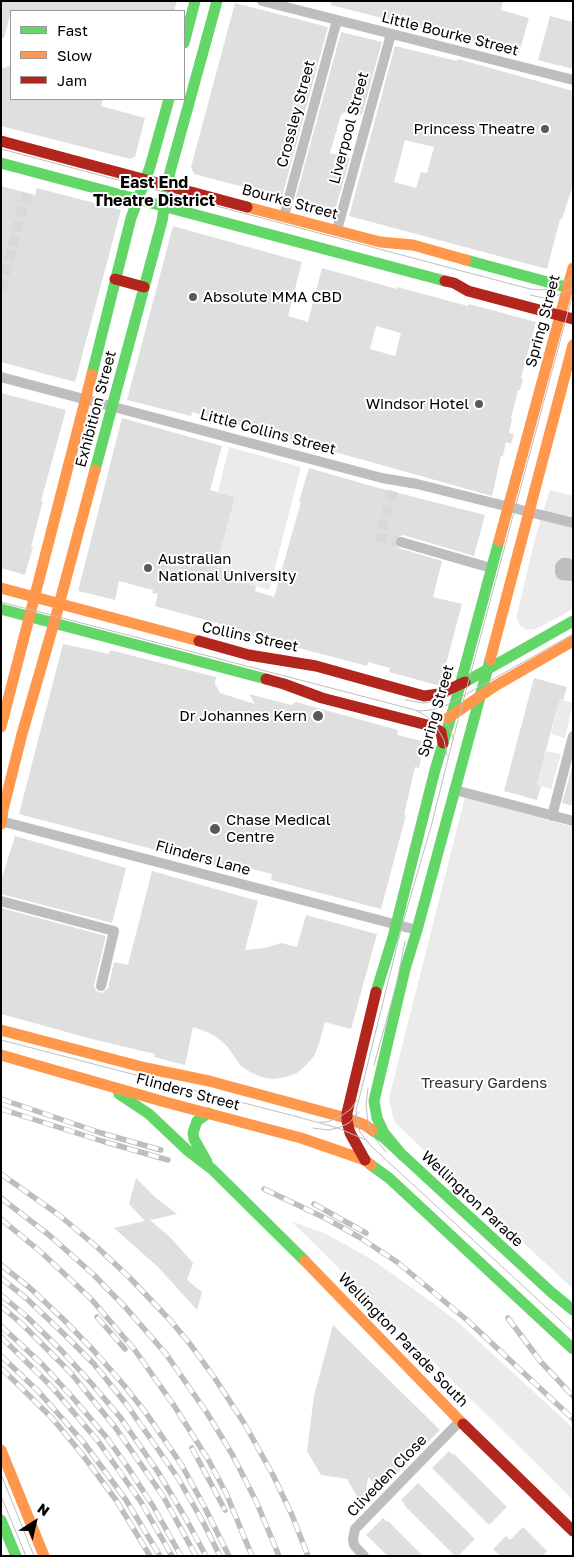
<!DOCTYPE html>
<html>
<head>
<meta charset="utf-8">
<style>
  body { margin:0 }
  #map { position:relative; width:574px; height:1557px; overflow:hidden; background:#fff; font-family:"Golos Text",sans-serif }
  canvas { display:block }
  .frame { position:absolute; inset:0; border:2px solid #000; pointer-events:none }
  .legend { position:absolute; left:10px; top:10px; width:175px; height:90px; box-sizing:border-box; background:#fff; border:1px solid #999; margin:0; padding:6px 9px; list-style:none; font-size:15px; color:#000 }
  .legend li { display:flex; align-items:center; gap:10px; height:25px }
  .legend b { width:25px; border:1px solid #999 }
  .north { position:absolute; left:10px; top:1497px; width:50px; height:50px; -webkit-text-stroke:4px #fff; paint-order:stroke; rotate:35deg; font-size:14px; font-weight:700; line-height:20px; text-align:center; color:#000 }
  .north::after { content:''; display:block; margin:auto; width:18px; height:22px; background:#000; clip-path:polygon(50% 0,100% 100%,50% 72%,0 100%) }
</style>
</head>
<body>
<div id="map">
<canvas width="574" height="1557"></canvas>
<div class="frame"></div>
<ul class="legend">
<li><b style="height:6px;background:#63d668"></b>Fast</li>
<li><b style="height:6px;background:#ff974d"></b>Slow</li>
<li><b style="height:6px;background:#b3261e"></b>Jam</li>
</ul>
<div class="north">N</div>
</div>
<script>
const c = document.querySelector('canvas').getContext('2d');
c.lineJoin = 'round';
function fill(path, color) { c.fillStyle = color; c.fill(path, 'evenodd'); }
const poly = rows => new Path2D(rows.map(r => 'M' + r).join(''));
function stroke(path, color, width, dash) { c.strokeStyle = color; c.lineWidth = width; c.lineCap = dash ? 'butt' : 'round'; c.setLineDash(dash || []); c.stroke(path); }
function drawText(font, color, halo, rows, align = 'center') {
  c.font = font + ' "Golos Text",sans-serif'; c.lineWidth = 4; c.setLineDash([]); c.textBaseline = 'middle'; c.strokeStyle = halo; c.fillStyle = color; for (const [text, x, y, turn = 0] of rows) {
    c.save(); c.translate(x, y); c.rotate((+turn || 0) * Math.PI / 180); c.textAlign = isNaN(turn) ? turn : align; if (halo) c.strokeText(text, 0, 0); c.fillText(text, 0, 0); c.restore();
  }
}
fill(poly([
  [229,447,301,467,269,590,236,580,216,567,235,497,218,492],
  [550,490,573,496,573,609,536,629,527,630,520,626,517,618,517,614,536,535],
  [560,699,573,703,565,738,551,734],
  [546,751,561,754,551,789,537,785],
  [465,797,573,827,573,1289,394,1122,389,1098],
  [291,1221,326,1234,348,1246,374,1261,433,1303,460,1324,573,1428,573,1500]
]), '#ebebeb');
fill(poly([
  [562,558,568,558,573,560,573,580,571,581,561,580,557,578,555,573,555,565,558,561]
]), '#bebebe');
fill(poly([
  [1,1,177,1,174,11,11,11,4,38,1,37],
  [332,1,503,1,501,10,529,18,519,53,331,5],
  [235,3,328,27,282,197,194,174,191,167],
  [550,16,573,22,573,69,538,60],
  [341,32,382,42,362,115,347,111,341,115,330,153,350,158,335,211,295,200],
  [395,46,457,61,458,59,573,91,573,185,562,219,560,219,547,269,349,216],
  [405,140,434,147,427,173,421,172,416,188,394,182],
  [11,65,11,99,103,99,101,106,145,118,135,157,130,159,1,126,1,69],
  [1,186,35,195,37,188,121,210,75,382,1,362],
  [173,226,302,262,288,316,308,322,322,268,397,289,397,287,468,306,469,304,536,322,521,378,523,379,520,390,518,390,511,418,512,419,509,433,514,434,511,444,506,442,503,456,501,456,492,496,192,412,191,416,127,400],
  [376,326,401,333,395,356,370,349],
  [1,393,66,410,41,501,43,501,31,547,33,547,25,575,1,568],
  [122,418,222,446,210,490,235,497,216,567,238,573,236,580,256,586,255,591,274,597,301,502,299,501,309,468,375,487,485,515,474,556,403,535,397,537,394,541,396,546,399,548,442,561,433,597,462,604,441,683,437,685,389,672,390,668,368,662,367,666,223,628,224,625,155,606,158,594,152,593,153,590,119,581,115,600,78,591],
  [63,644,109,654,110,650,216,677,215,684,220,693,255,704,249,694,291,705,296,702,398,730,397,735,422,741,418,757,421,758,419,768,415,767,404,815,406,815,381,909,271,880,272,874,249,868,247,874,19,814],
  [534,678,567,687,563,700,560,699,548,742,537,785,541,786,537,800,504,791],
  [572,767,573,767,573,806,562,803],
  [15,836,126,868,112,923,1,894,1,881],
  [152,871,258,901,245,950,265,948,281,943,297,947,306,915,377,934,351,1029,325,1022,319,1044,314,1056,306,1065,297,1073,286,1077,273,1079,261,1077,250,1072,240,1065,227,1046,219,1039,210,1033,193,1027,185,1065,154,1057,155,1054,92,1039,1,1014,1,908,106,936,94,985,96,991,102,993,108,988,114,962,128,965],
  [136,1178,156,1198,177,1214,150,1220,170,1237,193,1263,187,1280,202,1292,197,1310,158,1267,114,1228,145,1221,129,1204],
  [333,1325,440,1430,393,1477,385,1469,382,1491,368,1477,364,1509,347,1479,321,1475,307,1451,314,1396],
  [449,1451,453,1455,454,1454,507,1507,489,1525,432,1468],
  [418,1483,475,1539,458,1556,455,1556,404,1505,405,1504,401,1500],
  [383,1518,387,1522,388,1521,423,1556,388,1556,366,1535],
  [523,1527,547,1551,542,1556,500,1556,493,1549,506,1536,510,1540]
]), '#dfdfdf');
stroke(poly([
  [1,289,27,193],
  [393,491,380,537,401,542]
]), '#d9d9d9', 10, [10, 5]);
stroke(poly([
  [262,1,573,80],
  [284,216,337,20],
  [337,230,391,34],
  [1,377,382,478,417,484,573,523],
  [401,542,491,568],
  [455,790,573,821],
  [552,816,573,736],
  [1,821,417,930],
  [1,901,114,931,101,986],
  [364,1556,354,1545,353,1539,355,1529,460,1421]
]), '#bebebe', 10);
stroke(poly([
  [184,43,195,1],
  [1,163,445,281],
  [466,260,573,289],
  [92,374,131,218,150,167,169,99],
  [95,470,162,221,170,172,217,1],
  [1,609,266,679],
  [465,682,573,621],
  [376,992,393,937,435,770,456,700,499,541],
  [119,1094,149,1114,187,1150,212,1169,305,1261],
  [372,1130,383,1137,551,1292,573,1310],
  [403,1156,384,1133,377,1118,374,1101,405,969,417,930,490,660],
  [207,1162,194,1139,193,1133,197,1121,208,1113],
  [371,1165,389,1178,573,1349],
  [1,1520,16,1556]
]), '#63d668', 11);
stroke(poly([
  [247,207,380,242,413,245,466,260],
  [499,541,573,268],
  [1,588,199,641],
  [490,660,573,345],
  [448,718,495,686,573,641],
  [1,727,92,374],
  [1,824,3,810,22,734,56,616,95,470],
  [1,1030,146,1068,209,1081,346,1118,365,1125,372,1130],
  [1,1055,165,1102,301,1138,365,1160,371,1165],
  [305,1261,463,1424],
  [1,1450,44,1556]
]), '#ff974d', 11);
stroke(poly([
  [1,141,247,207],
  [115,279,144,287],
  [445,281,454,283,468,291,573,319],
  [199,641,249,655,316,666,424,696,439,694,465,682],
  [266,679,284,684,322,698,431,726,441,732,443,743],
  [365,1160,350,1133,347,1121,347,1113,376,992],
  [463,1424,573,1531]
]), '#b3261e', 11);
stroke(poly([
  [1,149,530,289,542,290,554,288,565,282,573,276],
  [573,293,453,739,432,823,402,926,356,1111,357,1121,360,1132,370,1145,573,1332],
  [530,295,544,298,556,296,573,288],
  [1,602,419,711,432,710,447,705,573,634],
  [405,700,423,703,438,701,453,694],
  [430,709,444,721,450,729,454,740],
  [417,711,426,716,436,726,444,740,447,756],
  [1,1040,298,1117,338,1128,366,1140],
  [374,1065,397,982,405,941],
  [368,1088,366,1105,368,1123,374,1137,386,1152],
  [320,1122,327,1122,341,1116,351,1109,357,1100],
  [313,1128,328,1130,338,1128,349,1123,359,1112],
  [1,1474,34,1556],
  [1,1496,26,1556]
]), '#bebebe', 1);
const rail = poly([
  [1,1099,101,1133,161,1150],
  [1,1109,102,1141,168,1160],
  [1,1174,59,1215,98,1248,129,1277,170,1320,190,1344,214,1377,244,1423,273,1475,292,1515,308,1556],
  [264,1189,327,1219,359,1237,397,1262,467,1320,573,1419],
  [1,1198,49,1235,93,1274,126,1308,166,1354,207,1413,232,1454,256,1501,279,1556],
  [314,1204,366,1233],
  [1,1219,42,1253,72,1281,92,1300,134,1349,173,1404,209,1461,226,1493,252,1556],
  [1,1265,30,1288,64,1320,94,1351,123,1384,146,1413,181,1464,203,1504,229,1556],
  [1,1278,27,1299,65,1335,94,1364,127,1405,178,1478,203,1522,220,1556],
  [1,1295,26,1316,61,1350,92,1384,120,1417,158,1472,186,1519,206,1556],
  [1,1306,22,1324,70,1372,115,1427,163,1496,196,1556],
  [97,1317,125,1349],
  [508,1318,541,1362,573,1396],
  [1,1326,43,1365,74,1399,107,1438,127,1466,153,1506,181,1556],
  [1,1337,51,1386,98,1441,141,1502,172,1556],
  [1,1356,38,1391,84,1443,126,1500,160,1556],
  [1,1368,52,1418,82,1454,116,1500,150,1556],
  [192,1448,225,1510]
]);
stroke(rail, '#bebebe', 5.5);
stroke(rail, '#fff', 4, [11]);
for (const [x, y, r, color] of [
  [545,129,5,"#595959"],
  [193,297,5,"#595959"],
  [479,404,5,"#595959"],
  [148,568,5,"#595959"],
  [318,716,6,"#595959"],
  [215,829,6,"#595959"]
]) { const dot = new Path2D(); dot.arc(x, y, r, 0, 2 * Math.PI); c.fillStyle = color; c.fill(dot); stroke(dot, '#fff', 2); }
drawText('15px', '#000', '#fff', [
  ["Little Bourke Street",450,34,14],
  ["Crossley Street",296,114,-75],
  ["Liverpool Street",349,128,-75],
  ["Bourke Street",290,202,15],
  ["Spring Street",543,321,-75],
  ["Exhibition Street",96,409,-75],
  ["Little Collins Street",268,432,15],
  ["Collins Street",250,637,12],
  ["Spring Street",436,711,-74],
  ["Flinders Lane",203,858,15],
  ["Flinders Street",188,1092,15],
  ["Wellington Parade",472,1199,43],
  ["Wellington Parade South",403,1340,46],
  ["Cliveden Close",387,1476,-46]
]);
drawText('15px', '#000', '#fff', [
  ["Princess Theatre",535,129],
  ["Absolute MMA CBD",203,297,"left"],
  ["Windsor Hotel",469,404],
  ["Australian",158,559,"left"],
  ["National University",158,576,"left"],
  ["Dr Johannes Kern",307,716],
  ["Chase Medical",226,820,"left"],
  ["Centre",226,837,"left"]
], 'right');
drawText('15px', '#323232', '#fff', [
  ["Treasury Gardens",484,1083]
]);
drawText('bold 16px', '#000', '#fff', [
  ["East End",154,183],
  ["Theatre District",154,201]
]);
</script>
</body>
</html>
